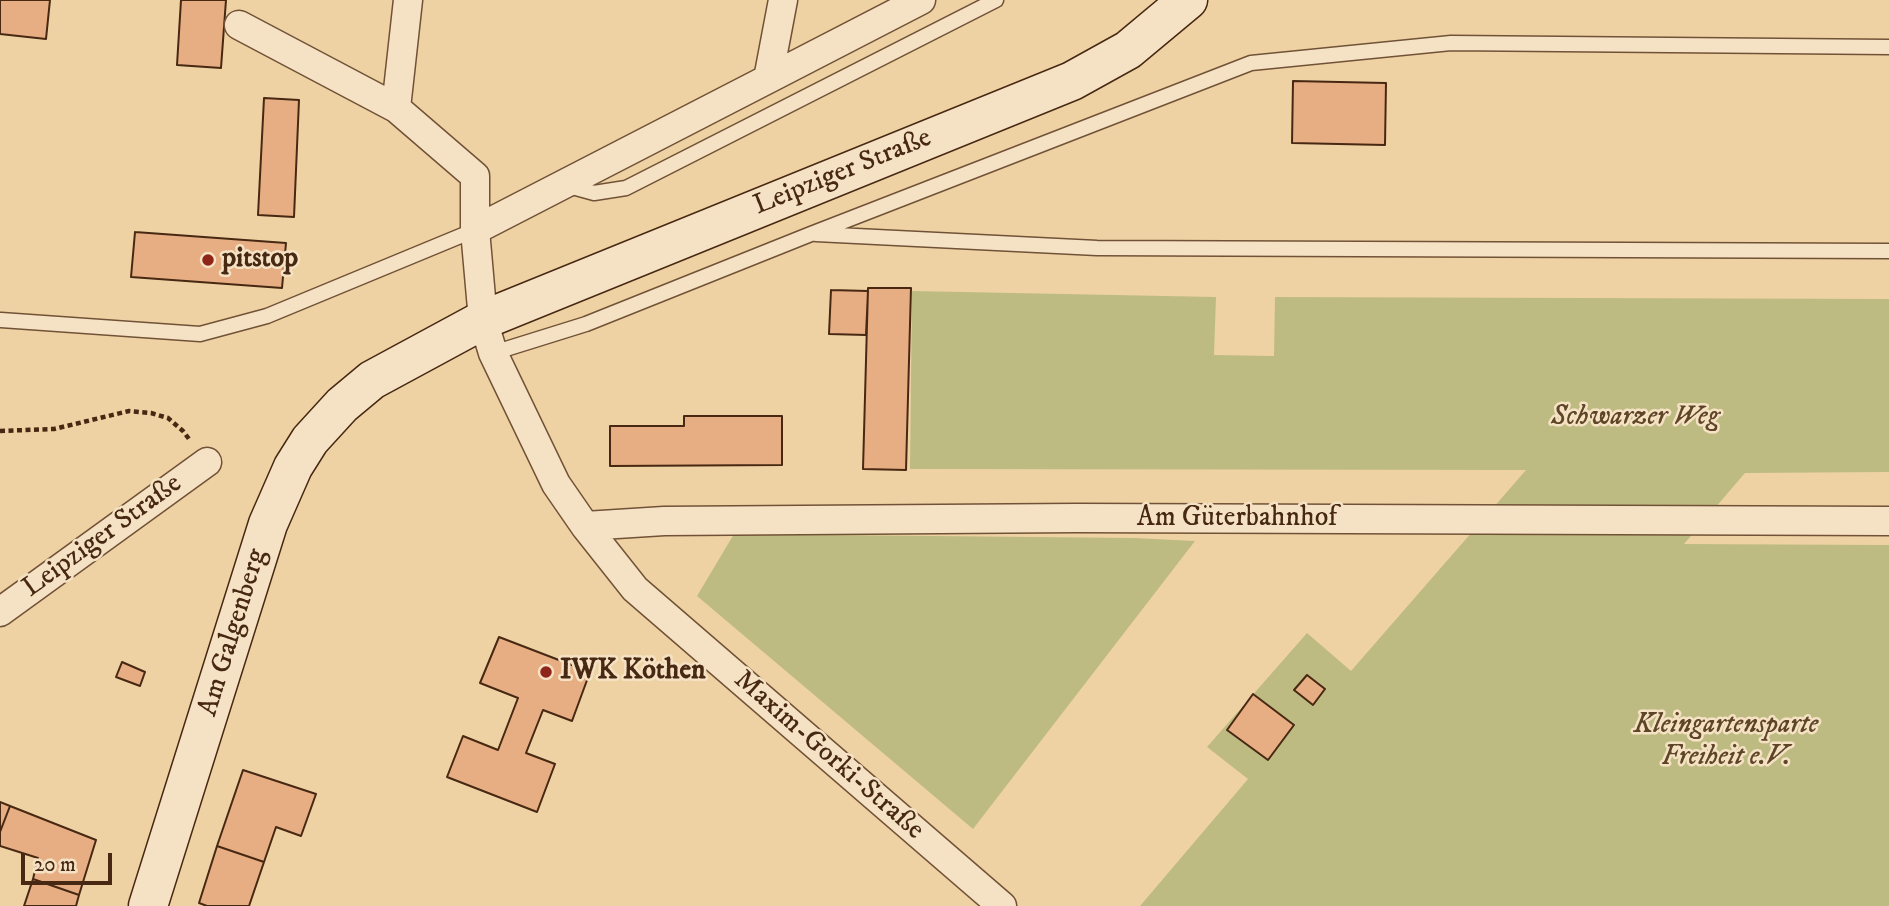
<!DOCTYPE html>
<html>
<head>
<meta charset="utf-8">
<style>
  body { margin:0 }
  #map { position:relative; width:1889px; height:906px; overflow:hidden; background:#efd2a4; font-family:"IM FELL DW Pica",serif }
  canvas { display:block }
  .scale { position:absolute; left:21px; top:853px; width:91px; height:32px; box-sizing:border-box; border:4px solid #472812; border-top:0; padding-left:9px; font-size:21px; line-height:24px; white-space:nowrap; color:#472812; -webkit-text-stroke:5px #f5e2c4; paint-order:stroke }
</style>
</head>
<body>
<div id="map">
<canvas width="1889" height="906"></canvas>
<div class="scale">20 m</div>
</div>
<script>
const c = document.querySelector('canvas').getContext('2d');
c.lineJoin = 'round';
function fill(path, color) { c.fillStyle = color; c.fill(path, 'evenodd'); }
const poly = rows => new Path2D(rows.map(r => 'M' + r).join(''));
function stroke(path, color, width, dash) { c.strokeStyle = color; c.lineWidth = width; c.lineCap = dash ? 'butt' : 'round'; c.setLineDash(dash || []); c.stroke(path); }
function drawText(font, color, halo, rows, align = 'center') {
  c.font = font + ' "IM FELL DW Pica",serif'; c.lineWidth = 5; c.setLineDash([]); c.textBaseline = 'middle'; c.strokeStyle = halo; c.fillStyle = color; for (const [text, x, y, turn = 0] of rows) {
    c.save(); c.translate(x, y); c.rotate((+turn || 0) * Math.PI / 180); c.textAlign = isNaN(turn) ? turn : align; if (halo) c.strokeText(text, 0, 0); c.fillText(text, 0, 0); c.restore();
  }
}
fill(poly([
  [912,291,1216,297,1214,355,1274,356,1275,297,1889,299,1889,472,1745,473,1684,544,1889,545,1889,906,1140,906,1248,779,1207,747,1307,633,1351,671,1526,470,910,469],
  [734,534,1134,538,1195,541,973,829,697,596]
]), '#bebb82');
const building = poly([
  [0,0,50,0,46,39,0,34,0,0],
  [181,0,226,0,221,68,177,65,181,0],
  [1293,81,1386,83,1385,145,1292,143,1293,81],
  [264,98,299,100,294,217,258,215,264,98],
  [135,232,286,243,282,288,131,277,135,232],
  [868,288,911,288,906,470,863,469,868,288],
  [831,290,868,291,866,335,829,334,831,290],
  [684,416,782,416,782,465,610,466,610,426,684,426,684,416],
  [499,637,590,672,572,721,543,710,526,753,555,764,537,812,447,777,463,736,498,750,518,698,480,683,499,637],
  [122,662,145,672,140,686,116,677,122,662],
  [1307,675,1325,689,1313,705,1294,690,1307,675],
  [1253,694,1294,725,1268,760,1227,730,1253,694],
  [243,770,316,794,301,836,276,827,264,862,217,846,243,770],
  [0,802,10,806,0,832,0,802],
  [10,806,96,840,79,895,33,879,38,858,0,846,0,832,10,806],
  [217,846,264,862,249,906,207,906,199,903,217,846],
  [33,879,79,895,76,906,24,906,33,879]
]);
fill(building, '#e7ad83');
stroke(building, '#472812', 2);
const service = poly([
  [565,185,594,193,626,188,996,0],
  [816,234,1097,248,1889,251],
  [1,320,200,334,267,316,475,230],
  [493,353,586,324,811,234,1251,63,1451,43,1889,47]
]);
const minor = poly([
  [408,0,396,108,475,176,475,230],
  [783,0,768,79,475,230,483,320,493,353,556,484,585,526,635,589,1002,906],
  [239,25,396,108],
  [768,79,921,0],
  [585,526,664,521,1077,518,1889,521],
  [0,612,207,462]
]);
const secondary = poly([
  [148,906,268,524,293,467,310,440,342,405,372,380,483,320,1072,81,1128,50,1188,0]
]);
stroke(service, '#715236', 17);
stroke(minor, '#715236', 31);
stroke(secondary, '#472812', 41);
stroke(poly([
  [0,431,54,429,129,411,151,413,168,418,183,431,189,439]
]), '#472812', 4.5, [5, 3.5]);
stroke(service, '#f5e2c4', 14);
stroke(minor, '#f5e2c4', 28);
stroke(secondary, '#f5e2c4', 38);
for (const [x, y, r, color] of [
  [208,260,7,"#8f2418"],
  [546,672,7,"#8f2418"]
]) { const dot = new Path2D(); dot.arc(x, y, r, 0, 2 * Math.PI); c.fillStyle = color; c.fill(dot); stroke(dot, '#f5e2c4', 2.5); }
drawText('28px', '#472812', '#f5e2c4', [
  ["Leipziger Straße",843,173,-22],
  ["Am Güterbahnhof",1237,519],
  ["Leipziger Straße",103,537,-36],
  ["Am Galgenberg",234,633,-73],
  ["Maxim-Gorki-Straße",828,756,41]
]);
drawText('bold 28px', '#472812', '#f5e2c4', [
  ["pitstop",222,260],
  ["IWK Köthen",560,672]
], 'left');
drawText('italic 28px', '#5f4528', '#f5e2c4', [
  ["Schwarzer Weg",1635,418],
  ["Kleingartensparte",1726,726],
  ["Freiheit e.V.",1726,758]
]);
</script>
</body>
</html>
